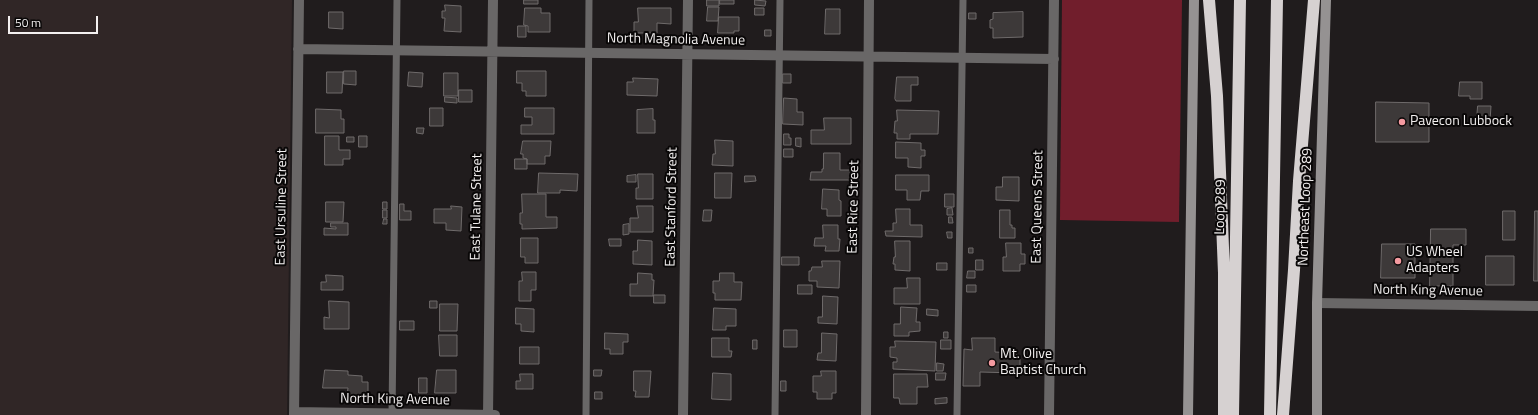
<!DOCTYPE html>
<html>
<head>
<meta charset="utf-8">
<style>
  body { margin:0 }
  #map { position:relative; width:1538px; height:415px; overflow:hidden; background:#201c1d; font-family:"Titillium Web",sans-serif }
  canvas { display:block }
  .scale { position:absolute; left:8px; top:16px; width:90px; height:18px; box-sizing:border-box; border:2px solid #f3f0f0; border-top:0; padding-left:5px; font-size:12px; line-height:14px; white-space:nowrap; color:#f3f0f0; -webkit-text-stroke:3px #090707; paint-order:stroke }
</style>
</head>
<body>
<div id="map">
<canvas width="1538" height="415"></canvas>
<div class="scale">50 m</div>
</div>
<script>
const c = document.querySelector('canvas').getContext('2d');
c.lineJoin = 'round';
function paint(path, color) { c.fillStyle = color; c.fill(path, 'evenodd'); }
function stroke(path, color, width, dash) { c.strokeStyle = color; c.lineWidth = width; c.lineCap = dash ? 'butt' : 'round'; c.setLineDash(dash || []); c.stroke(path); }
function write(font, color, halo, rows, align = 'center') {
  c.font = font + ' "Titillium Web",sans-serif'; c.lineWidth = 4; c.setLineDash([]); c.textBaseline = 'middle'; c.strokeStyle = halo; c.fillStyle = color; for (const [text, x, y, turn = 0] of rows) {
    c.save(); c.translate(x, y); c.rotate((+turn || 0) * Math.PI / 180); c.textAlign = isNaN(turn) ? turn : align; if (halo) c.strokeText(text, 0, 0); c.fillText(text, 0, 0); c.restore();
  }
}
const built = new Path2D(`
  M0 0H292L287 415H0Z`);
const green = new Path2D(`
  M1062 0H1182L1179 222 1060 220Z`);
const building = new Path2D(`
  M524 0H538V4H524Z
  M707 0H719V6H707Z
  M720 0H734V4H720Z
  M755 0 766 1 765 6 755 5Z
  M445 5 461 6V32L444 31 445 18H442V11H445Z
  M708 7H719L718 21H707Z
  M525 8H541V13H550V32H528V26L524 25Z
  M638 8H671V24L657 23V33H634V22H638Z
  M755 8H764V15H755Z
  M826 9H840V34H825Z
  M329 12H343V29L329 28Z
  M1023 12V37L993 38V28H990V20L993 19V13Z
  M969 13H976V19H969Z
  M719 17H739V31H734V33H718Z
  M518 26H526V37H518Z
  M765 30H771V36H765Z
  M344 71H356V85L344 84Z
  M517 71H546V96H526V91H522V83H517Z
  M327 72H343L342 93H327Z
  M409 72 423 73 422 87 408 86Z
  M444 73H458V96H444Z
  M783 74H791V83H783Z
  M897 77H918V85H911V101H896L895 99Z
  M633 78 658 79 657 96 627 95V82H633Z
  M1460 82H1482V99H1470V96H1459Z
  M459 90H472V102H459Z
  M445 97 457 98V103L445 102Z
  M784 98 797 99V112H803V125L783 124Z
  M1376 102 1429 103V142H1376Z
  M1478 106H1491L1490 121 1477 119Z
  M430 108H443V126H430Z
  M525 108H554V134H521V125H532V117H525Z
  M316 109 341 110V119H344V133H316Z
  M653 109V120H655V133H637V110Z
  M897 110 939 111 938 134H910V139H897V133H894L895 121H897Z
  M824 118H851V144H811V130H824Z
  M417 128H424L423 134 417 133Z
  M784 134H789V138H791V145H784Z
  M325 136H339V150H350V159H343V165H325Z
  M359 136H367V147H359Z
  M347 137H354V142H347Z
  M796 138H801V147L796 146Z
  M715 140 733 141V166L712 165 713 154H715Z
  M523 141H551L550 156H545V164H527V159L523 158V154H521Z
  M896 142 921 143V150H925V156H921V168L908 167V158H896Z
  M784 149H793V157H784Z
  M824 153H840V170H852V180H810L811 172H822V169H823Z
  M515 159H527V169H515Z
  M539 173 578 174 577 191 560 190V193H538Z
  M715 173H732L731 198H715Z
  M638 174H653V199H636V188H638Z
  M636 175V182H627V176Z
  M896 175H929V191H921L920 200H907V190H896Z
  M745 176H755L756 181 745 182Z
  M1003 177H1019V201L996 200V187H1002Z
  M823 189 839 190V200L841 201V216H827V209H822Z
  M522 194H546V217H557V228L522 229V224H520V213H522Z
  M945 194H954V207H945Z
  M326 202H344L343 222H326Z
  M383 202H387V209H383Z
  M400 204H404V211H411V220H400Z
  M451 206 462 207 461 231 446 230V223H434V209H451Z
  M637 206H653V232H630V218H638Z
  M952 208 953 215H947V209Z
  M896 209H910V225H922V237L886 236 885 231H893V223H896Z
  M383 210H387V218H383Z
  M704 210H712L711 221H703Z
  M1000 210H1010V225H1012V228H1015V238H1000Z
  M1503 211H1515V240H1503Z
  M1535 211H1538V281H1534Z
  M949 217H952L953 223H949Z
  M384 219H387V224H383Z
  M331 223H348V235H324V228L336 229V227H331Z
  M629 224V234L623 235V225Z
  M823 225H838V239H840L839 251H825L826 246H814L815 238H823Z
  M1431 229H1466V245H1453V286H1430Z
  M947 232H952V238H948Z
  M521 238H538V263H525V257H521Z
  M609 239H621V246H610Z
  M638 240 652 241V265L633 264V251H637Z
  M895 241H910V271L895 270V264H893L894 257H895Z
  M1006 243H1021V254H1025V264H1020V271H1003V257H1006Z
  M1382 244H1415V278H1381Z
  M969 248H973V253H969Z
  M1486 256H1514V285H1486Z
  M782 257H799V265H782Z
  M976 260H983V270H976Z
  M822 261H840L839 288 817 287V281H809V271H811L812 267H822Z
  M937 263H947V270H937Z
  M968 271H975V278H967Z
  M522 272H536V290H531V301H519V281H522Z
  M638 273 652 274V280H654L653 296H630V284H637Z
  M720 273H734V282H742L741 300H715V293H713V281H719Z
  M326 275 343 276V290H321V282H326Z
  M907 278H920V304H894V288H907Z
  M798 285H812V294H798Z
  M967 285H976V292H967Z
  M654 295H665V303H654Z
  M823 296 838 297 837 324 818 323V317H822Z
  M329 301 349 302V329H324V317L329 318Z
  M430 301H437V308H430Z
  M440 304H458L457 331H440Z
  M901 307 917 308 916 322H920V331L909 332V336H894V324H900Z
  M516 308 534 309V332L521 331V324H516Z
  M714 308 736 309V326H726V330H713Z
  M927 309 938 310V316L927 315Z
  M400 321H414V330H400Z
  M784 330H797V347H784Z
  M944 332H948V338H944Z
  M605 333 628 334V342H623V354H610V349H605Z
  M822 333 837 334 836 361 817 360 818 353H821Z
  M439 335H457V356H440Z
  M712 338H729V351H732L731 357H712Z
  M972 338H995V352L1016 353V359H1020V367H1016V373L980 372V386H963L964 349 972 350Z
  M753 340H757V349H753Z
  M941 340H951V349H941Z
  M895 341 936 342 935 371 893 369V362H897V358L890 357V347H895Z
  M520 347H539V364H520Z
  M937 363 944 364 943 371H937Z
  M325 370 348 371V375L362 376V382H368V396L347 395 348 388H323Z
  M437 370H456V393H435Z
  M594 370H602L601 376H594Z
  M634 371H651L649 397H635L636 391H634Z
  M821 371H836V393H832V399H817V392H813V376H821Z
  M713 373 731 374V400L712 399Z
  M936 373H946L945 380H936Z
  M520 374H533V389H516V381H520Z
  M894 374H927L928 387H917V404H900L899 398H894Z
  M419 378H427V393H419Z
  M781 381H786V391H781Z
  M595 392H602V399H595Z
  M947 398V403L935 404V399Z`);
const service = new Path2D(`
  M392 415 397 0
  M586 415 589 0
  M775 415 780 0
  M957 415 963 0`);
const minor = new Path2D(`
  M298 49 1054 59
  M1317 303 1538 306
  M294 412 495 415
  M294 415 299 0
  M488 415 493 0
  M683 415 688 0
  M866 415 869 0
  M1049 415 1054 0`);
const secondary = new Path2D(`
  M1188 415 1194 0
  M1317 415V303L1326 0`);
const motorway = new Path2D(`
  M1209 0 1217 96 1224 273V415
  M1233 415 1240 0
  M1270 415 1277 0
  M1283 415 1294 270 1299 181 1314 0`);
const markers = [
  [1402,122,4,"#f49aa0"],
  [1398,261,4,"#f49aa0"],
  [992,363,4,"#f49aa0"]
];
const streetNames = [
  ["North Magnolia Avenue",676,40,1],
  ["East Ursuline Street",282,207,-89],
  ["East Tulane Street",477,207,-89],
  ["East Stanford Street",672,207,-89],
  ["East Rice Street",854,207,-89],
  ["East Queens Street",1038,207,-89],
  ["Loop 289",1221,207,-89],
  ["Northeast Loop 289",1306,207,-88],
  ["North King Avenue",1428,291,1],
  ["North King Avenue",395,400,1]
];
const poiNames = [
  ["Pavecon Lubbock",1410,122],
  ["US Wheel",1406,253],
  ["Adapters",1406,269],
  ["Mt. Olive",1000,355],
  ["Baptist Church",1000,371]
];
paint(built, '#302626');
paint(green, '#711e2c');
paint(building, '#3d3939');
stroke(building, '#6f6b6b', 1);
stroke(service, '#696767', 7);
stroke(minor, '#696767', 10);
stroke(secondary, '#959292', 10);
stroke(motorway, '#d6d1d1', 12);
for (const [x, y, r, color] of markers) { const dot = new Path2D(); dot.arc(x, y, r, 0, 2 * Math.PI); c.fillStyle = color; c.fill(dot); stroke(dot, '#090707', 1.5); }
write('14px', '#f3f0f0', '#090707', streetNames);
write('14px', '#f3f0f0', '#090707', poiNames, 'left');
</script>
</body>
</html>
